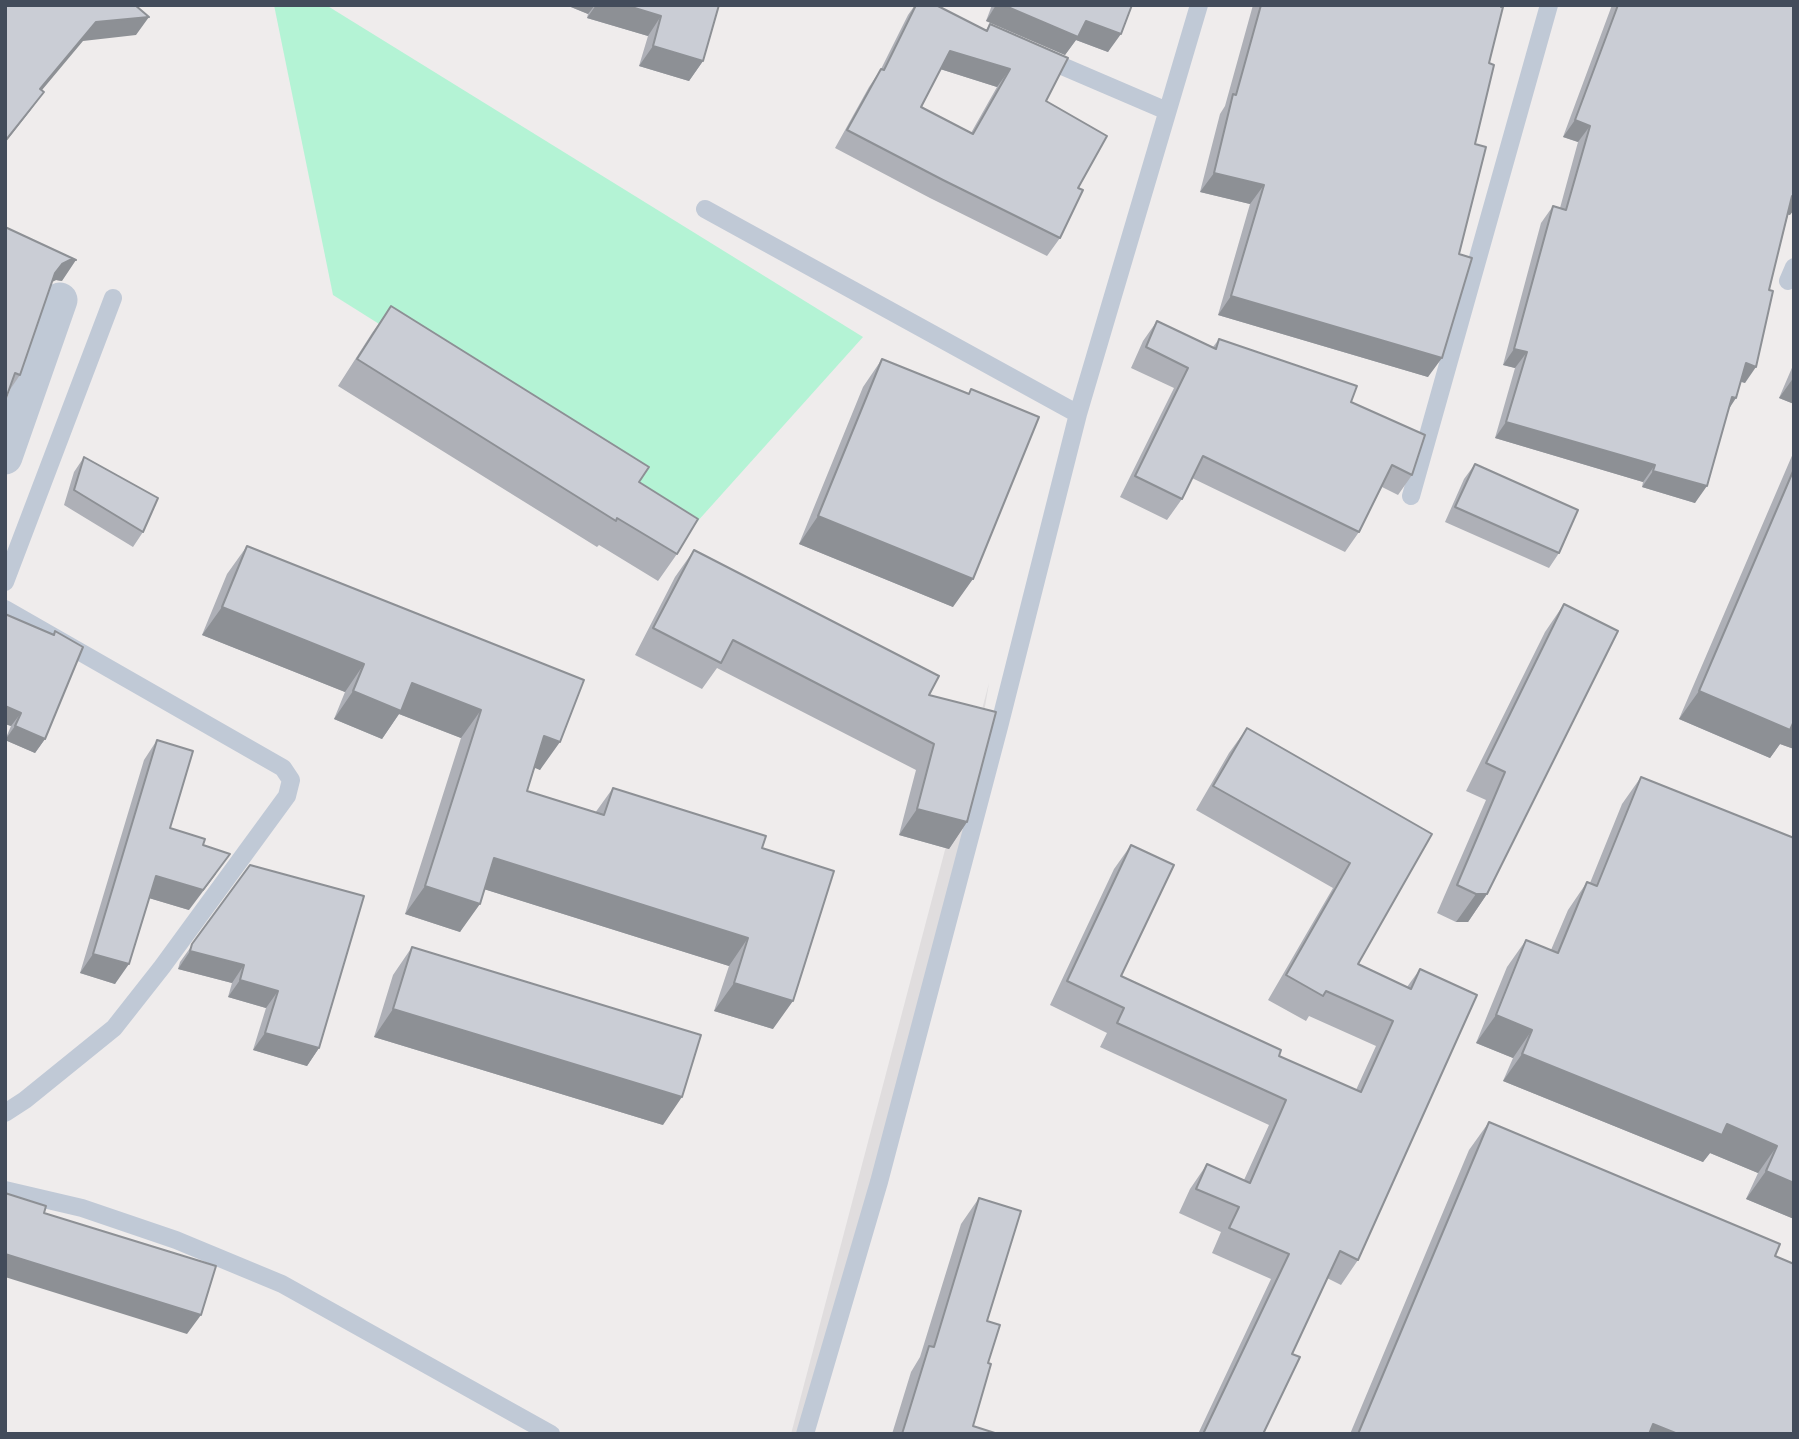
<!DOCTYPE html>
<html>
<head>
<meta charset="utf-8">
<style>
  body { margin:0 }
  #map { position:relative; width:1799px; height:1439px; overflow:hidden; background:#efecec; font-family:Barlow,sans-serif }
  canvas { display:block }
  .frame { position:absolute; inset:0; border:7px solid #434c5b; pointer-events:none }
</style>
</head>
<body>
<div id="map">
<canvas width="1799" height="1439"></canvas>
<div class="frame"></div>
</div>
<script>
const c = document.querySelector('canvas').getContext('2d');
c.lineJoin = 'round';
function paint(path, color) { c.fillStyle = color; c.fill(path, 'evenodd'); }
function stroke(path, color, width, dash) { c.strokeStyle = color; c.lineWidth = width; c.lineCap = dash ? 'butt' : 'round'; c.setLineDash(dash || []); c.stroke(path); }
const education = new Path2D(`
  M989 683 938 983 796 1434H791Z`);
const green = new Path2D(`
  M274 5H326L863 337 696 523 333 295Z`);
const service = new Path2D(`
  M1041 57 1167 111
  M705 209 1078 414
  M1788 281 1794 267
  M1411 496 1549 5
  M5 582 113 298
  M5 609 283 768 291 780 287 796 162 967 114 1028 25 1100 5 1113
  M5 1190 82 1208 176 1240 282 1284 551 1434
  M805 1434 879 1182 999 727 1078 414 1199 5`);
const minor = new Path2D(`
  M5 457 60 300`);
const wall = new Path2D(`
  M566 5H719L703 61 689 81 639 66 648 36 587 18 588 14Z
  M915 5H936L986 30 990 24 1046 101 1078 188 1060 238 1047 256 930 198 835 148 869 87 881 69 908 15ZM940 69 997 87 971 133 921 107Z
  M992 5H1132L1108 52 1076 40 1065 55 986 21Z
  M1253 5H1501L1428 377 1218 315 1250 204 1200 192 1220 114 1225 106Z
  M1612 5H1794L1790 215H1788L1745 383 1741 382 1729 408 1695 503 1642 487 1643 482 1495 438 1515 368 1503 365 1541 223 1553 206 1560 208 1578 142 1563 137Z
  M5 227 62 281 56 280 52 282 20 375 9 391Z
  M391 306 639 482 677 554 658 581 599 545 597 547 338 386 372 333Z
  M1157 321 1213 347 1219 339 1351 402 1412 475 1398 495 1382 487 1359 532 1345 552 1192 478 1182 499 1167 520 1120 497 1174 388 1131 368 1143 341Z
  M882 359 968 394 971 389 953 607 799 544 863 387Z
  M1794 363V404L1779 398Z
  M1794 451V749L1780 744 1770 758 1679 719Z
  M84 457 143 532 133 547 64 505 74 472Z
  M1475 464 1559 553 1549 568 1445 522 1464 479Z
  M247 546 584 680 540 770 535 767 527 791 595 813 613 788 762 848 773 1029 714 1011 729 966 484 889 460 932 405 914 461 738 399 714 382 739 334 719 345 692 202 635 227 574Z
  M694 550 929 695 967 822 949 849 899 835 916 770 717 668 702 689 635 655 675 577Z
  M1564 604 1487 894 1468 922H1456L1437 913 1486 800 1466 791 1545 632Z
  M5 614 53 634 55 631 45 739 35 753 5 740 11 726 5 724Z
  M1247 728 1432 834 1358 964 1407 987 1420 969 1358 1260 1341 1285 1327 1278 1292 1354 1263 1434H1198L1271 1279 1212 1253 1221 1232 1179 1213 1190 1189 1207 1164 1244 1180 1269 1125 1100 1047 1107 1033 1050 1005 1114 869 1131 845 1121 976 1279 1056 1356 1090 1376 1046 1309 1016 1306 1021 1268 1000 1333 888 1196 810 1229 753Z
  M157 740 170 828 189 910 149 898 115 984 80 973 144 760Z
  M1641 777 1794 838V1219L1746 1199 1758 1173 1710 1153 1703 1162 1503 1081 1513 1058 1476 1043 1507 967 1526 940 1551 950 1568 910 1587 882 1590 883 1622 804Z
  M250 865 319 1048 307 1066 253 1050 266 1008 228 997 232 983 178 969 180 962Z
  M412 947 663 1125 374 1037 393 975Z
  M1489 1122 1775 1256 1794 1434H1350L1469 1150Z
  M979 1198 988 1363 973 1426 998 1434H892L911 1372 920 1357 961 1224Z`);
const shadedWall = new Path2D(`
  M566 5H595L588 14Z
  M596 5H625L661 16 648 36 587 18Z
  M996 5H1003L1086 21 1121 34 1108 52 1076 40 1065 55 986 21Z
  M149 17 136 35 83 41 27 108 40 89 96 22Z
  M653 46 703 61 689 81 639 66Z
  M950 51 1010 69 997 87 937 68Z
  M44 92 30 111 5 143V141Z
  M1575 120 1590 126 1578 142 1563 137Z
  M1214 173 1264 185 1250 204 1200 192Z
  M1792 196H1794V210L1790 215 1781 212Z
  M70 260H76L62 281 56 280 47 284 62 264Z
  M1231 296 1442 358 1428 377 1218 315Z
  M1514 349 1527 352 1515 368 1503 365Z
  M1746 363 1756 367 1745 383 1734 379Z
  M1794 377V404L1779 398Z
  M1732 397 1736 398 1725 415Z
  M1506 422 1655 465 1643 482 1495 438Z
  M1653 471 1707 486 1695 503 1642 487Z
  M818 516 973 579 953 607 799 544Z
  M222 607 364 664 345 692 202 635Z
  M412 683 481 710 461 738 399 714 382 739 334 719 353 691Z
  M1699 691 1794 718V749L1780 744 1770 758 1679 719Z
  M5 706 21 713 11 726 5 724Z
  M15 726 45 739 35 753 5 740Z
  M544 736 560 742 540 770 525 764Z
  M917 809 967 822 949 849 899 835Z
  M494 858 748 938 729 966 474 886Z
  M216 874 189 910 142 896 156 876Z
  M425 886 480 904 460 932 405 914Z
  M1476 894H1487L1468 922H1456Z
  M190 951 244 965 232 983 178 969Z
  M93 954 129 964 115 984 80 973Z
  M240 980 278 991 266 1008 228 997Z
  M734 983 793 1001 773 1029 714 1011Z
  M393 1009 682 1097 663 1125 374 1037Z
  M1496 1015 1532 1030 1513 1058 1476 1043Z
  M265 1033 319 1048 307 1066 253 1050Z
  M1522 1054 1727 1124 1777 1146 1758 1173 1710 1153 1703 1162 1503 1081Z
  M1766 1171 1794 1183V1219L1746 1199Z
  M5 1254 201 1315 187 1334 5 1277Z
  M1653 1424 1678 1434H1646Z`);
const building = new Path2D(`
  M5 5H135L149 17 96 22 40 89 44 92 5 141Z
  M625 5H719L703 61 653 46 661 16Z
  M916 5H936L987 31 990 24 1068 58 1046 101 1107 136 1078 188 1083 190 1060 238 943 180 847 130 881 69 884 70ZM950 51 1010 69 973 134 921 107Z
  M1003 5H1132L1121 34 1086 21 1078 37Z
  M1261 5H1501V7H1503L1489 63 1494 65 1475 144 1486 147 1459 254 1472 258 1442 358 1231 296 1264 185 1214 173 1233 94 1236 95Z
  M1618 5H1794V196H1792L1769 290 1773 291 1756 367 1746 363 1736 398 1732 397 1707 486 1653 471 1655 465 1506 422 1527 352 1514 349 1553 206 1566 210 1590 126 1575 120Z
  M5 227 76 260H70L62 264 55 273 20 375 15 373 5 401Z
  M391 306 649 467 639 482 698 519 677 554 617 518 616 521 357 359Z
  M1157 321 1216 349 1219 339 1357 386 1351 402 1425 435 1412 475 1392 465 1359 532 1203 456 1182 499 1135 476 1188 368 1146 347Z
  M882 359 969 394 971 389 1039 417 973 579 818 516Z
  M84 457 158 498 143 532 74 490Z
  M1475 464 1578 510 1559 553 1455 507Z
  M1794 469V721L1790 730 1699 691Z
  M247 546 584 680 560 742 544 736 527 791 604 815 613 788 766 836 762 848 834 871 793 1001 734 983 748 938 494 858 480 904 425 886 481 710 412 683 401 711 353 691 364 664 222 607Z
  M694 550 939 676 929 695 996 712 967 822 917 809 934 744 733 640 721 663 653 628Z
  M1564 604 1618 631 1487 894H1476L1457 885 1505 772 1486 763Z
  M5 614 54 635 55 631 83 647 45 739 15 726 21 713 5 706Z
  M1247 728 1432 834 1358 964 1411 989 1420 969 1477 995 1358 1260 1340 1251 1292 1354 1300 1357 1263 1434H1203L1289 1254 1229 1228 1239 1207 1196 1189 1207 1164 1250 1183 1286 1100 1117 1023 1124 1008 1067 981 1131 845 1174 865 1121 976 1281 1050 1279 1056 1361 1092 1393 1021 1326 991 1323 996 1286 975 1350 863 1213 786Z
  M157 740 193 751 170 828 205 839 203 845 230 854 203 890 156 876 129 964 93 954Z
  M1641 777 1794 838V1183L1766 1171 1777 1146 1727 1124 1722 1135 1522 1054 1532 1030 1496 1015 1526 940 1558 953 1587 882 1597 886Z
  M250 865 364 896 319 1048 265 1033 278 991 240 980 244 965 190 951 192 944Z
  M412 947 701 1035 682 1097 393 1009Z
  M1489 1122 1780 1244 1775 1256 1794 1264V1434H1678L1653 1424 1649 1434H1358Z
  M5 1193 46 1206 44 1213 216 1266 201 1315 5 1254Z
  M979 1198 1021 1211 987 1321 1000 1325 988 1363 991 1364 973 1426 998 1434H902L929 1346 934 1347Z`);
paint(education, '#e0ddde');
paint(green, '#b4f3d5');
stroke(service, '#c0c9d6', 18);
stroke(minor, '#c0c9d6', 35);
paint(wall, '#aeb0b7');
paint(shadedWall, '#8d9095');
paint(building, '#cacdd5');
stroke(building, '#8d9095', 2);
</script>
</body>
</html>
